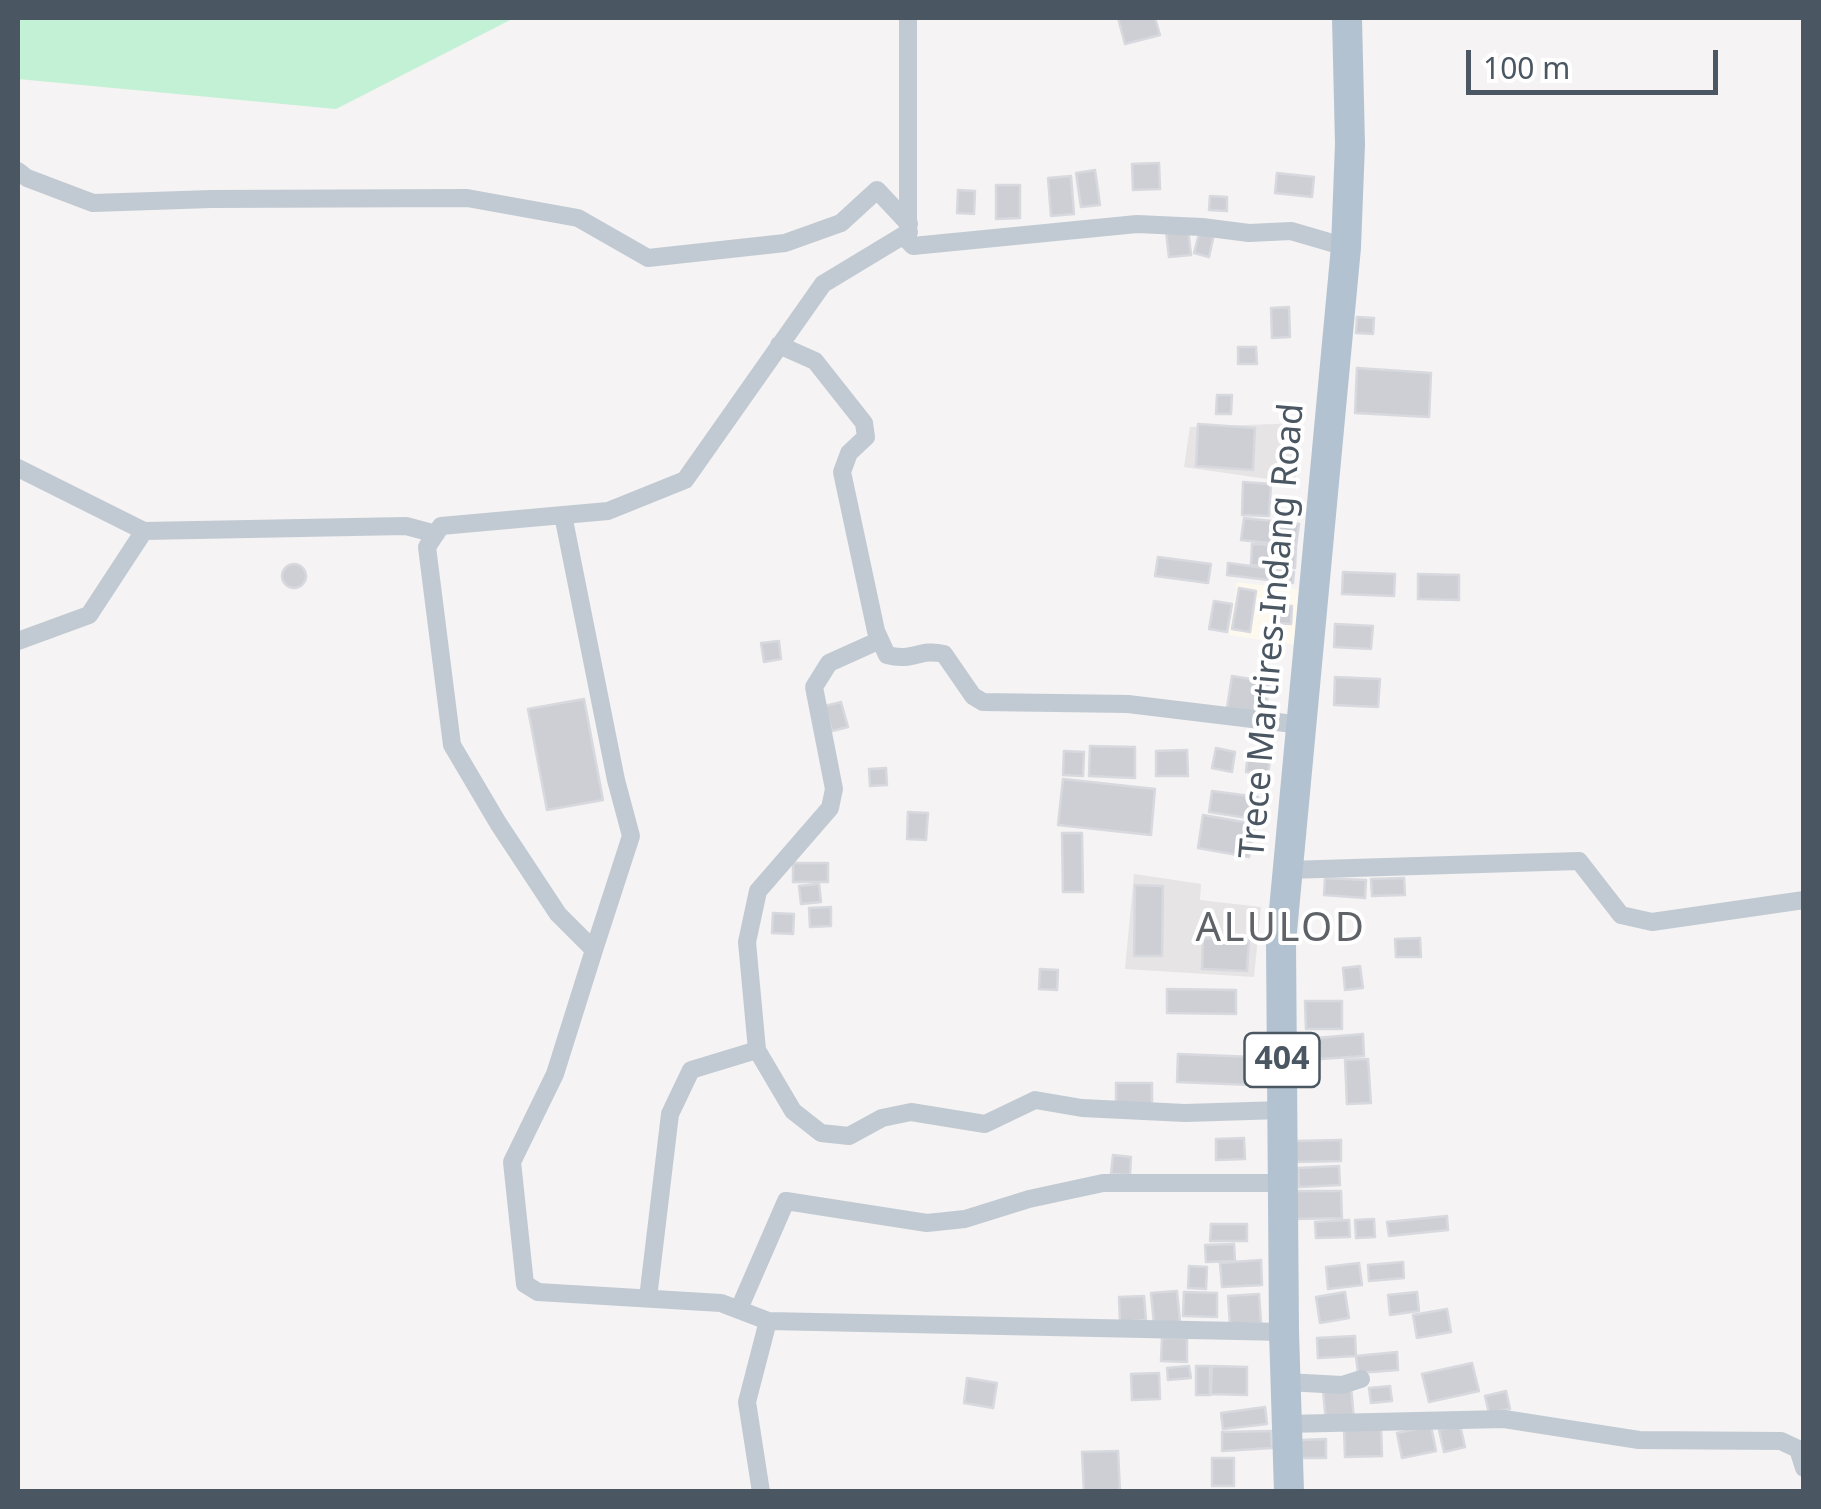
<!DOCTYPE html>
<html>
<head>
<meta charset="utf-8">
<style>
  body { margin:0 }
  #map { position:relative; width:1821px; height:1509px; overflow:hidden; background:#f5f3f3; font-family:"Noto Sans",sans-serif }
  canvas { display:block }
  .frame { position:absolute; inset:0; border:20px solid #4a5661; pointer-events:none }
  .scale { position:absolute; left:1466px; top:50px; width:252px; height:45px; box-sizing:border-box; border:5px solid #4a5661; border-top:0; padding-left:12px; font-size:30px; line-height:35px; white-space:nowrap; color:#4a5661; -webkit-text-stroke:8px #fff; paint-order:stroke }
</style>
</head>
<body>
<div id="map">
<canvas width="1821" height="1509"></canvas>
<div class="frame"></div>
<div class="scale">100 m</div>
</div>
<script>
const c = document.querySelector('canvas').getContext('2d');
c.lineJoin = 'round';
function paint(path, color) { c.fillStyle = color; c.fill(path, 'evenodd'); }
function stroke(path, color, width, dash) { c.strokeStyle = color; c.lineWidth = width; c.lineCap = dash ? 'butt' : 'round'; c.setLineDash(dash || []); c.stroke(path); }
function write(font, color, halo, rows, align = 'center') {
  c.font = font + ' "Noto Sans",sans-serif'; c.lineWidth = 8; c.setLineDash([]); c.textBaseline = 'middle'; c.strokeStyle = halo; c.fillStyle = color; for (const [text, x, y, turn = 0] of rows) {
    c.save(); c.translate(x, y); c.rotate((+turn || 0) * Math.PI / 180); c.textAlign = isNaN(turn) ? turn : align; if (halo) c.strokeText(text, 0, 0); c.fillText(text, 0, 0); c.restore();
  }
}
const commercial = new Path2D(`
  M1237 582 1300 590 1296 645 1229 635Z`);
const education = new Path2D(`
  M1302 423 1295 483 1184 467 1190 427Z
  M1134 874 1201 884 1200 900 1261 907 1254 977 1125 969Z`);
const green = new Path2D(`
  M18 18H514L336 109 18 79Z`);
const building = new Path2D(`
  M1118 18H1155L1160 35 1125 44Z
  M1159 163 1160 189 1133 190 1132 164Z
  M1095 170 1100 205 1081 207 1076 173Z
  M1277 173 1314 177 1312 197 1275 193Z
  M1071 176 1074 214 1051 216 1048 178Z
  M996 185H1020V218L996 219Z
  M958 190 975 191 974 214 957 213Z
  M1210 196 1227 197V211L1209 210Z
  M1188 229 1191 255 1169 257 1166 231Z
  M1200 230 1214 234 1209 257 1194 253Z
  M1289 307 1290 337 1272 338 1271 308Z
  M1357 317 1374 318 1373 334 1356 333Z
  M1238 347H1256L1257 364H1238Z
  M1357 368 1431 373 1429 417 1355 413Z
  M1217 395H1232L1231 414H1216Z
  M1198 424 1255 428 1253 470 1196 466Z
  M1243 482 1271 484 1269 516 1242 515Z
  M1244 518 1299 524 1296 546 1241 540Z
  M1252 544 1296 546 1295 568 1251 565Z
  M1158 557 1211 564 1208 583 1155 576Z
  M1228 563 1294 572 1293 583 1227 575Z
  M282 576a12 12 0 1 1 24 0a12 12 0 1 1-24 0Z
  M1343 572 1395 574 1394 596 1342 594Z
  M1418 574 1459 575V600L1418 599Z
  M1239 588 1256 591 1250 632 1232 629Z
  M1214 601 1232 604 1227 632 1209 629Z
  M1275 604 1292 606 1291 624 1273 623Z
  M1335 624 1373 626 1371 649 1334 647Z
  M779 641 781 659 764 662 761 643Z
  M1232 676 1270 682 1265 714 1227 708Z
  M1335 677 1380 679 1378 707 1334 705Z
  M584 699 603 800 547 810 528 709Z
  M841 702 848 727 832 731 825 706Z
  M1090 746 1135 747V778L1089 776Z
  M1216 748 1235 752 1232 772 1212 768Z
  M1187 750 1188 776H1156V751Z
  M1064 751 1084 752 1083 776 1063 775Z
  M1248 752 1271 754 1268 774 1246 772Z
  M886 768 887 785 870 786 869 769Z
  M1063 779 1155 789 1151 835 1058 825Z
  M1212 791 1258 797 1254 819 1209 812Z
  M908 812 928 813 926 840 907 839Z
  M1203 815 1255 824 1249 857 1198 848Z
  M1062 833H1082L1083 892H1063Z
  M793 863H828V882H793Z
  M1325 878 1366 880 1365 898 1324 895Z
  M1404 878 1405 895 1372 896 1371 879Z
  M819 884 821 902 801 904 799 886Z
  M1135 885 1163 886 1162 956H1134Z
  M831 907V926L810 927 809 908Z
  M773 913 794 914 793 934 772 933Z
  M1203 938 1249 940 1247 971 1202 969Z
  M1420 938 1421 957H1396L1395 939Z
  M1360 966 1363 988 1345 990 1343 968Z
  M1040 969 1058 970 1057 990 1039 989Z
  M1167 989 1236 990V1014L1167 1013Z
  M1305 1001H1342V1029H1306Z
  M1363 1034 1364 1056 1306 1060 1304 1039Z
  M1178 1054 1254 1057 1253 1085 1177 1082Z
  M1368 1059 1371 1103 1347 1104 1345 1060Z
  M1116 1083H1152V1105L1116 1106Z
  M1244 1138 1245 1159 1216 1160V1139Z
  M1341 1140V1161L1294 1162V1141Z
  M1113 1155 1131 1157 1130 1175 1111 1174Z
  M1339 1166 1340 1185 1299 1187 1298 1168Z
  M1296 1191H1341L1342 1218 1296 1219Z
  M1447 1216 1448 1230 1389 1236 1387 1222Z
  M1374 1219 1375 1237 1356 1238 1355 1220Z
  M1349 1220 1350 1237 1316 1238 1315 1222Z
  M1211 1224H1247V1241H1210Z
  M1234 1244 1235 1261 1206 1262 1205 1245Z
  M1261 1260 1262 1285 1222 1287 1220 1263Z
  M1403 1262 1404 1278 1369 1281 1368 1265Z
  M1359 1263 1362 1285 1328 1289 1326 1267Z
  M1189 1266 1207 1267 1206 1289 1188 1288Z
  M1177 1291 1180 1322 1154 1324 1151 1293Z
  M1184 1292 1217 1293V1317L1183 1316Z
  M1345 1292 1349 1318 1320 1323 1316 1297Z
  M1417 1292 1419 1311 1390 1315 1388 1295Z
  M1259 1294 1261 1323 1230 1324 1228 1296Z
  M1144 1296 1146 1320 1120 1322 1119 1297Z
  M1447 1309 1451 1332 1417 1338 1413 1315Z
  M1355 1336 1356 1356 1318 1358 1317 1338Z
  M1162 1338H1187V1362L1161 1361Z
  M1397 1352 1398 1370 1358 1373 1356 1356Z
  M1472 1363 1479 1391 1429 1402 1422 1374Z
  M1189 1366 1191 1378 1168 1380 1167 1368Z
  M1196 1366H1210V1395H1196Z
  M1212 1366 1247 1367V1395L1211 1394Z
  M1159 1373 1160 1399 1132 1400 1131 1374Z
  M967 1378 997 1383 993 1408 964 1403Z
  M1351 1386 1354 1420 1326 1423 1323 1389Z
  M1390 1386 1392 1401 1371 1403 1369 1388Z
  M1506 1391 1510 1409 1489 1413 1485 1396Z
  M1265 1407 1267 1424 1223 1429 1221 1413Z
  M1460 1425 1465 1447 1444 1452 1439 1430Z
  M1381 1426 1382 1456 1345 1457 1344 1427Z
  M1431 1426 1436 1451 1402 1458 1397 1433Z
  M1271 1431 1272 1448 1222 1451V1432Z
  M1326 1439V1458H1302L1301 1440Z
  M1118 1451 1120 1492H1084L1082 1452Z
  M1212 1458H1234V1486H1212Z`);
const street = new Path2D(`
  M908 18V241L913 246 1137 224 1202 227 1249 233 1291 231 1346 247
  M18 171 27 178 93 203 211 199 467 198 578 218 648 258 785 243 841 223 877 190 909 224
  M909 232 823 284 685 480 608 511 441 526 427 547 452 745 498 823 558 914 594 950 555 1074 512 1162 525 1284 538 1292 721 1303 768 1321 1284 1332
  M779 345 815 361 864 423 866 437 849 453 842 472 876 631 887 655C914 662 919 648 944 654L973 696 983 702 1128 704 1302 725
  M18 468 144 531
  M563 515 616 780 631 836 594 950
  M880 640 829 663 814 687 834 789 830 808 758 891 747 942 757 1050 793 1111 821 1133 849 1136 882 1118 911 1112 985 1124 1035 1100 1082 1108 1185 1113 1282 1110
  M18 641 89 615 144 531 406 526 436 534
  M1288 870 1579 861 1621 915 1652 922 1804 900
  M648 1298 670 1114 691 1070 757 1050
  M739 1309 786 1201 927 1223 965 1219 1029 1199 1103 1183H1283
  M1286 1382 1342 1385 1361 1379
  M1287 1424 1504 1419 1639 1440 1781 1441 1798 1449 1804 1468
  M761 1492 747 1402 768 1321`);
const primary = new Path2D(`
  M1289 1492 1284 1332 1281 942 1346 247 1350 144 1347 18`);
const shields = [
  [1282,1060,75]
];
const shieldNames = [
  ["404",1282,1060]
];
const streetNames = [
  ["Trece Martires-Indang Road",1273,631,-85]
];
const quarterNames = [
  ["ALULOD",1281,930]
];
paint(commercial, '#fdf9ef');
paint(education, '#e6e4e5');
paint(green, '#c3f1d5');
paint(building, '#cdcfd5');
stroke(building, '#d7d9de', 2.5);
stroke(street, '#c1cad2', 18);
stroke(primary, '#b3c2d1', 30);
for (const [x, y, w] of shields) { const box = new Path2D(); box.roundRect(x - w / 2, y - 27, w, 54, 8); c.fillStyle = '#fff'; c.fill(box); stroke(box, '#4a5661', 2.5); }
write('bold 32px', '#4a5661', null, shieldNames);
write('35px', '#4a5661', '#fff', streetNames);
c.letterSpacing = '2.5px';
write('40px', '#5f6368', '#fff', quarterNames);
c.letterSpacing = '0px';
</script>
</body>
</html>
